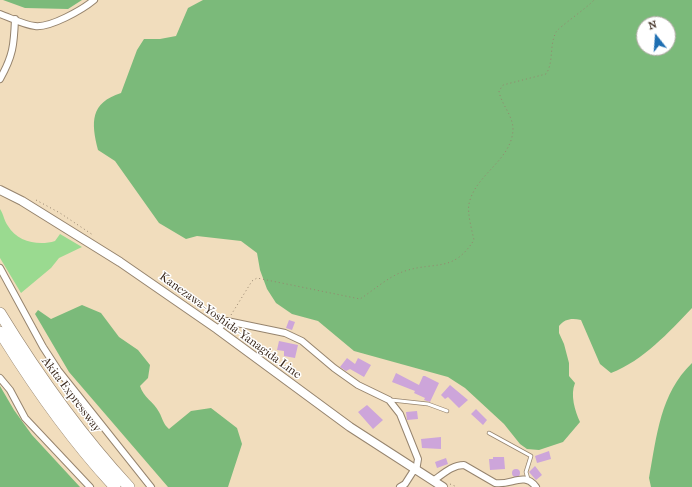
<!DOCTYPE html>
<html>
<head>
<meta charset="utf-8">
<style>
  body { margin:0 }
  #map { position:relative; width:692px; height:487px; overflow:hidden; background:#f1ddbd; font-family:"IM FELL French Canon",serif }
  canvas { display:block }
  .north { position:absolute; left:636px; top:16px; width:40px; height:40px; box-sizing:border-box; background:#fff; border:1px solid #b1aaa5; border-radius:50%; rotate:343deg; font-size:11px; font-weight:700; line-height:16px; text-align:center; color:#3b2a1e }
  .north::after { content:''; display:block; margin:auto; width:14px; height:18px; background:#1f6fb2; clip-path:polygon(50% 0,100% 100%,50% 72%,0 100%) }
</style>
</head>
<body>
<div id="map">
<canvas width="692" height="487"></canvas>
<div class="north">N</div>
</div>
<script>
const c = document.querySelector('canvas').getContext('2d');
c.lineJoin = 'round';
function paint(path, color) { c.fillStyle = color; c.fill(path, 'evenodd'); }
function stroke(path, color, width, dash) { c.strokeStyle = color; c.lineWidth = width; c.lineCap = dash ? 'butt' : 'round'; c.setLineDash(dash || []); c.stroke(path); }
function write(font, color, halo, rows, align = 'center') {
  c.font = font + ' "IM FELL French Canon",serif'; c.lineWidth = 3; c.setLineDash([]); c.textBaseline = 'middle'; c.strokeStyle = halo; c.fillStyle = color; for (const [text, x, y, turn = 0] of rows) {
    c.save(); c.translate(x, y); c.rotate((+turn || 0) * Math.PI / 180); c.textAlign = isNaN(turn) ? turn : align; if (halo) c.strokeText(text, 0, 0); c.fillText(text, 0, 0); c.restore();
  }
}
const green = new Path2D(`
  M0 209C4 215 4 221 8 226 17 242 39 246 55 241L60 234 82 247 59 258 51 268 21 293 0 258Z`);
const forest = new Path2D(`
  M3 0H82L68 9 25 8Z
  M203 0H692V308C668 333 644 360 611 373L600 364 581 320C571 318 565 319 559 326V333L564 344 569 363V376L575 383C570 395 575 411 580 422L563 442 539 450 527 449 520 444 504 424 465 388 448 377 354 351 318 321 292 314 276 303 267 289 260 270 257 253 241 241 197 236 186 239 159 223 115 161 98 150C91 122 90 103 121 93L137 50 144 39H160L176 36 188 8ZM644 24H668V48H644Z
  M82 305 101 313 119 337 138 350 150 365 148 378 140 386C143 397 154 402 159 412 163 419 163 424 169 429L191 411 211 408 237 428 242 444 228 487H168L69 372 35 314 38 310 51 319Z
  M692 363V487H651L649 478C657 435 660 394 692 363Z
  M0 386 14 410 32 435 80 487H0Z`);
const building = new Path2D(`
  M289 320 295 322 292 330 286 328Z
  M279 341 298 345 295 358 284 356V351L277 350Z
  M347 358 355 364 358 358 371 365 364 377 350 369 346 371 340 367Z
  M396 373 419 385 423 376H425L439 383 430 402 424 400 425 398 414 393 415 391 392 382Z
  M450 385 468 400 459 408 448 397 445 399 441 395Z
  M367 405 383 420 373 429 358 412Z
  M476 409 487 420 483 425 471 414Z
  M417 411 418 419 407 420 406 412Z
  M441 437V449L422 448 421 439Z
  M549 451 551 459 537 463 535 456Z
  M493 457H504L505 469 490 470 489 459H493Z
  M446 458 448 464 437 468 435 462Z
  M535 466 542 475 536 480 529 472Z
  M512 473a4 4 0 1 1 8 0a4 4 0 1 1-8 0Z`);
const path = new Path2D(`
  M36 200 60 213 93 235
  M231 315 252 281 257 278 360 299C374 290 389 276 405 271 436 261 453 273 474 240 472 231 467 212 469 204 475 174 513 160 513 128 512 114 501 104 499 91L503 85 546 74C554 62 549 46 556 32 559 27 587 8 594 0
  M450 484 457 487`);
const lane = new Path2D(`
  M391 400 428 404 447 411
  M489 433 531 456 526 472 528 479`);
const street = new Path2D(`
  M0 14C11 18 24 25 35 26 50 28 82 10 94 0
  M0 79C13 56 14 45 15 19
  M0 268 43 347 58 370 151 487
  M217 329 227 321 285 333 302 341 334 368 358 385 389 400 400 414 418 459 416 471
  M0 378 10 390 25 418 90 487
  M433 481C443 474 452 465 464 465L495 483C511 486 524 471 536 487
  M400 487 405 484 414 470`);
const secondary = new Path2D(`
  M0 190 22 201 120 262 217 329 350 427 443 487`);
const highway = new Path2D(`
  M0 313C38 375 79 433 129 487
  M0 332C34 387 71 440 115 487`);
const streetNames = [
  ["Kanezawa-Yoshida-Yanagida Line",230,326,36],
  ["Akita Expressway",71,395,53]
];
paint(green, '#9ada90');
paint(forest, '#7bba7a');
paint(building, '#cda5da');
stroke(lane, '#96846e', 4.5);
stroke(street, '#96846e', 8);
stroke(secondary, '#96846e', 10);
stroke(highway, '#96846e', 12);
stroke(path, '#96846e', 1, [1, 3]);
stroke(lane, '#fff', 3);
stroke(street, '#fff', 6);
stroke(secondary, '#fff', 8);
stroke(highway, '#fff', 11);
write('12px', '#3b2a1e', '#fff', streetNames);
</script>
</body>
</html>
